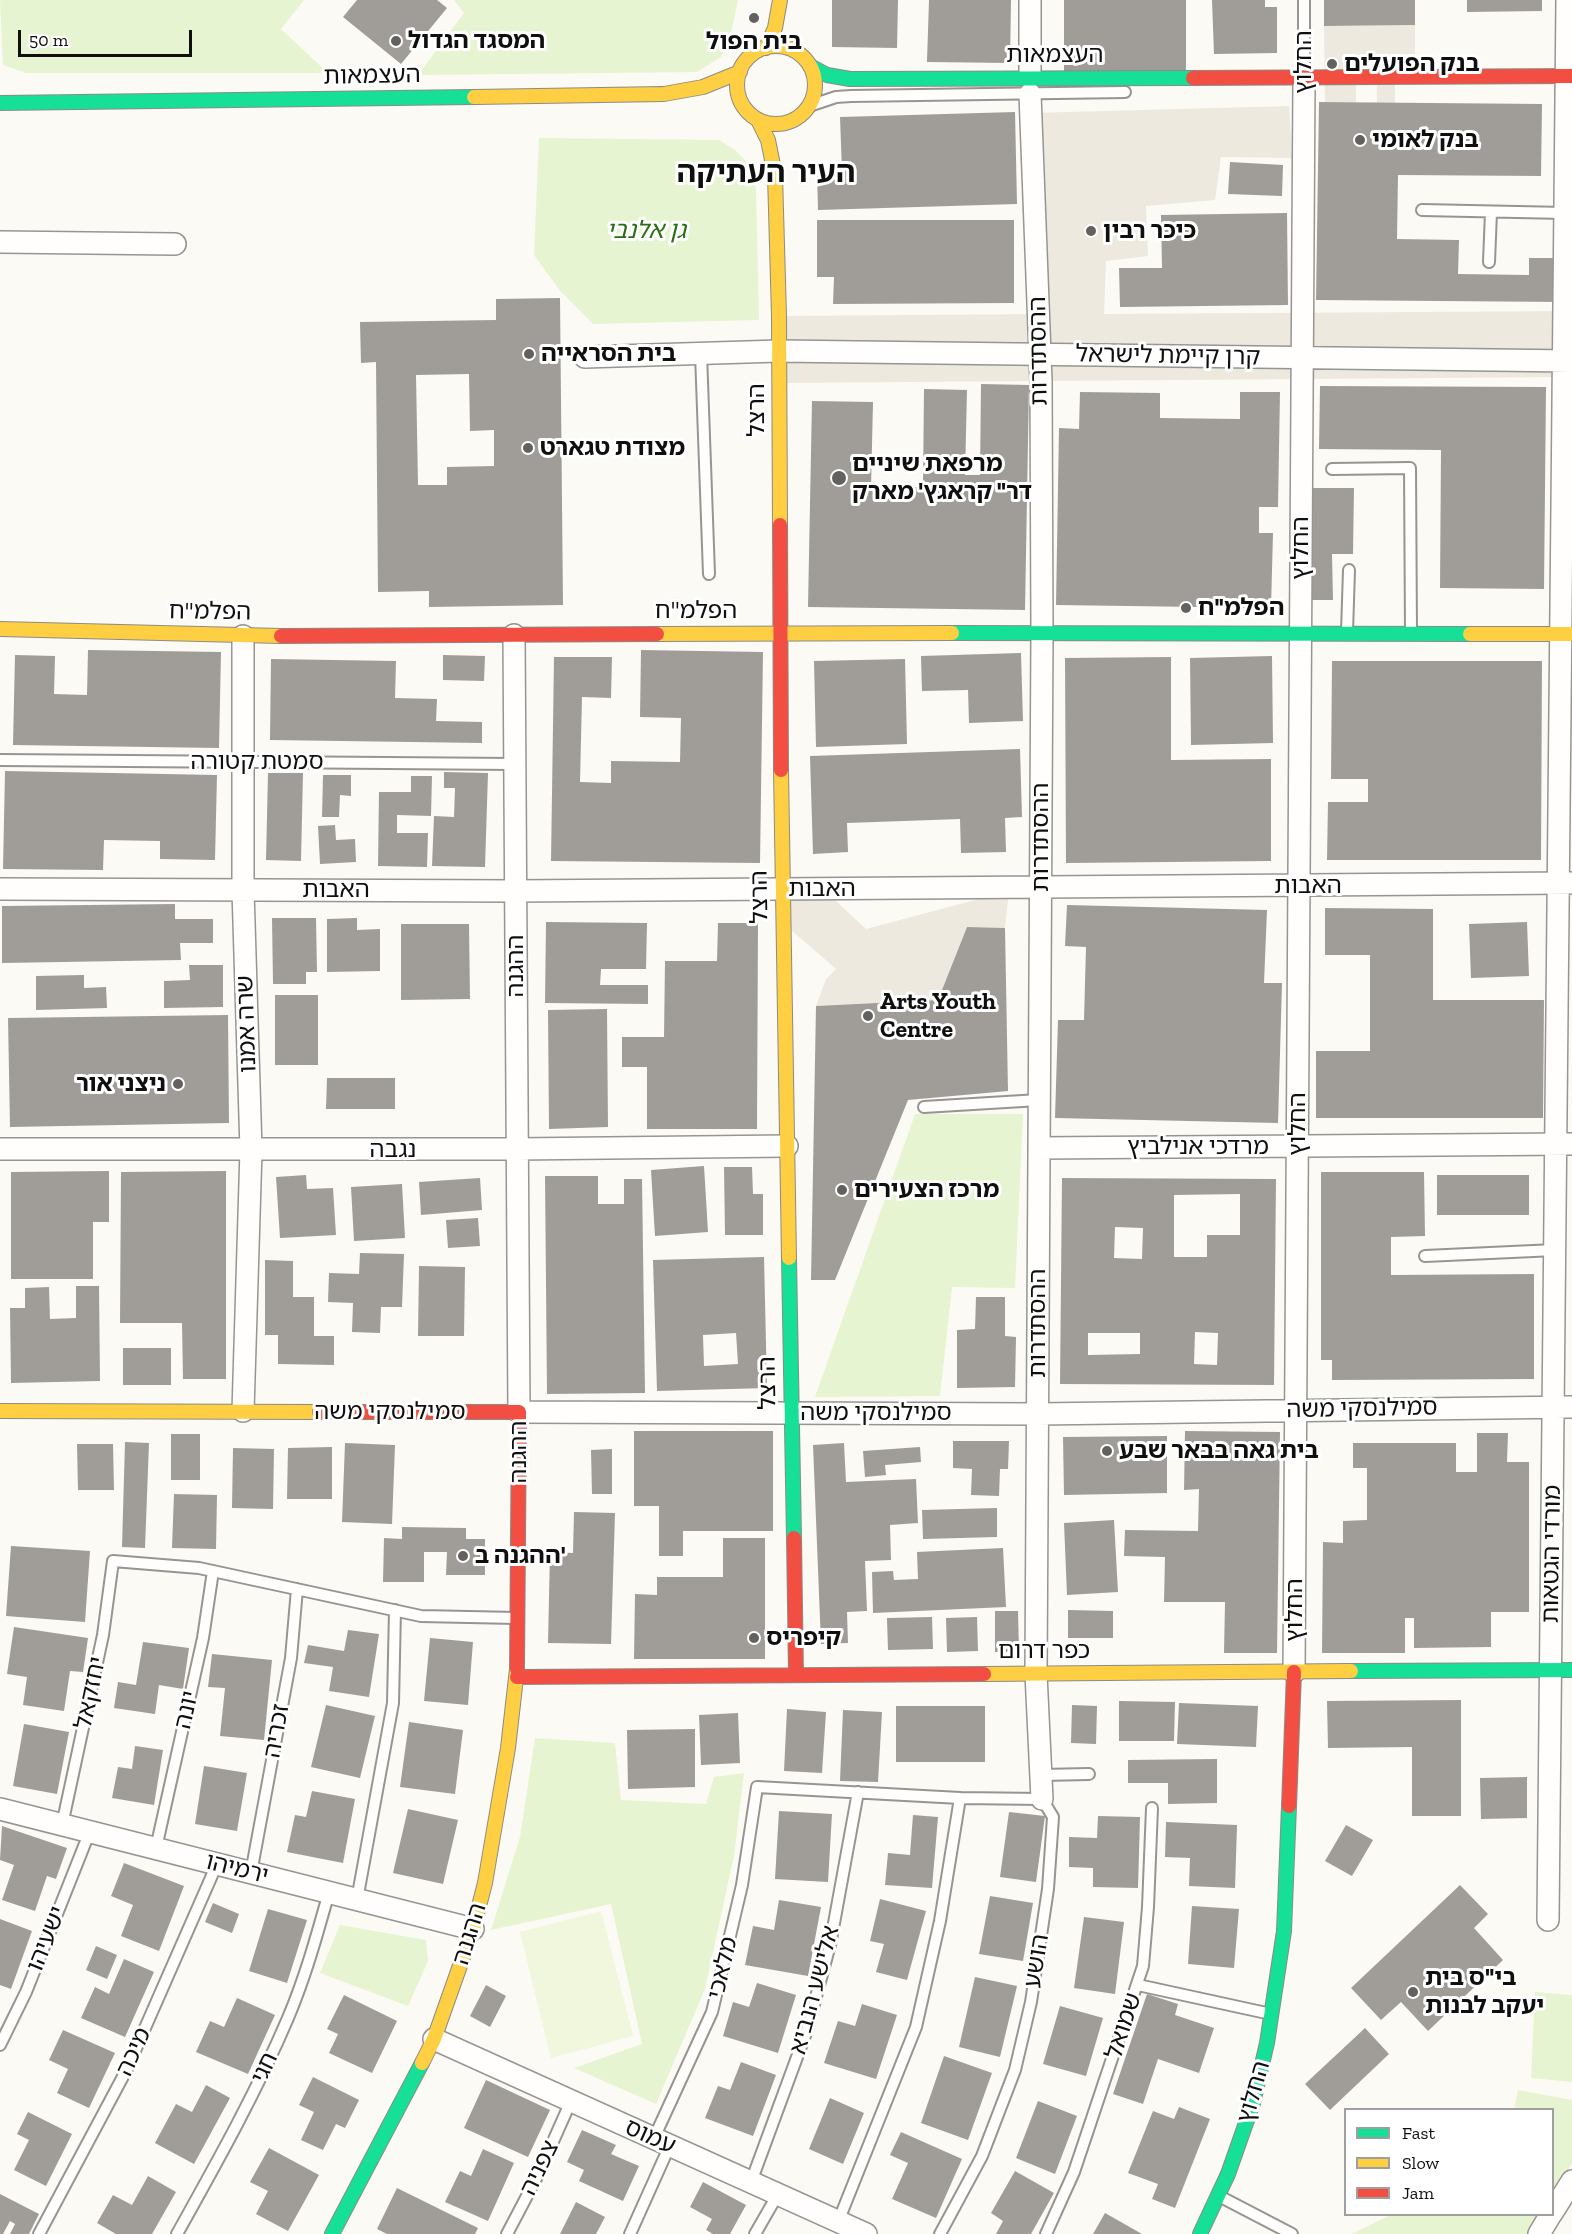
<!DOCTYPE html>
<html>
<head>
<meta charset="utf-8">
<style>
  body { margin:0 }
  #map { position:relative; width:1572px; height:2234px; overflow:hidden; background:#fcfaf4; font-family:"Zilla Slab",serif }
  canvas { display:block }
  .legend { position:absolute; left:1344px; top:2108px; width:210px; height:108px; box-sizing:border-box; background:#fff; border:2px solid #9f9f9f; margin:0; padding:8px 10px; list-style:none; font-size:18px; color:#0f0f0f }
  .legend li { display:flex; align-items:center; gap:12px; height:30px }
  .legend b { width:30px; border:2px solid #9f9f9f }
  .scale { position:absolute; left:18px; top:30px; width:174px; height:27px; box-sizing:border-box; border:3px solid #0f0f0f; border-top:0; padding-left:8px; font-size:18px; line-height:21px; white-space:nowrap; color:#0f0f0f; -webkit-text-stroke:4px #fff; paint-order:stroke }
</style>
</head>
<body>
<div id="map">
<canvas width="1572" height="2234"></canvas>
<ul class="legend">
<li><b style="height:8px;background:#16e098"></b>Fast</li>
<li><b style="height:8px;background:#ffcf43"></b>Slow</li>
<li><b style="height:8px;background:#f24e42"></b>Jam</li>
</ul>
<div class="scale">50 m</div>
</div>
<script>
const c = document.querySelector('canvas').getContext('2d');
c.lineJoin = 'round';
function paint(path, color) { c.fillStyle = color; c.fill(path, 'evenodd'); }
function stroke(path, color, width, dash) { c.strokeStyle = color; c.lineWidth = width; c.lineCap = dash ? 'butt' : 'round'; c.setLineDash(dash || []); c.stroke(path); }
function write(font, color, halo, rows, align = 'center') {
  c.font = font + ' "Zilla Slab","Noto Sans Hebrew",serif'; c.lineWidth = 6; c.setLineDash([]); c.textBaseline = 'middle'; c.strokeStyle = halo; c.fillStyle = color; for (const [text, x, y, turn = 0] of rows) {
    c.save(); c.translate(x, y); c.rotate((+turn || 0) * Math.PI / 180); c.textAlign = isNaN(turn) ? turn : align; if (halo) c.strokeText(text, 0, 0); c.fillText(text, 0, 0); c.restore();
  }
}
const green = new Path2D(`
  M0 0H304L281 29 328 73H26L3 65Z
  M454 0H738L730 38 721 57 697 72 418 75 464 13Z
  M539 138 719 140 735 150 747 162 756 189 759 320 593 324 561 292 534 255Z
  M915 1114H1023L1015 1288 952 1287 940 1396 815 1397Z
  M535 1738 615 1743 621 1800 706 1804 714 1777 744 1773 734 1856 705 1989 656 2104 574 2068 642 2044 611 1904 491 1930 520 1837Z
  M340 1925 426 1940 428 1961 408 2006 320 1973Z
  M1535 1992 1572 1995V2082L1531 2078Z
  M1518 2090 1572 2100V2163L1553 2194 1552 2110H1514Z
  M1391 2215H1539L1527 2234H1351Z`);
const pitch = new Path2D(`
  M601 1911 633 2036 551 2058 520 1932Z`);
const plaza = new Path2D(`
  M1415 25V54L1395 55V103H1377L1376 55 1356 56V102H1325L1324 26Z
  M1289 106 1292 158 1221 157 1215 200 1146 206 1148 256 1106 261 1104 314 1572 311V377L779 383V316L1038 314 1031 113Z
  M782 889H823L866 929 1009 891 1005 928 967 927 938 1000 816 1006 826 979 836 969 783 923Z`);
const building = new Path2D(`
  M357 0H437L447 8 401 64 343 17Z
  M832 0H898L897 48 832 47Z
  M929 0H1011L1010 63 927 62Z
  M1064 0H1186V72H1064Z
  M1212 0H1265V7H1277V53L1214 54Z
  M1324 0H1415V25L1324 26Z
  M1467 0H1542V11L1467 12Z
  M1319 102 1542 104 1541 176 1398 175 1397 239 1459 240 1458 274 1529 275V258H1562L1561 302 1316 300Z
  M1015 112 1017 204 818 210 817 172 842 171 840 117Z
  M1230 162 1283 165 1282 196 1228 194Z
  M1287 213 1288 305 1120 307 1119 268H1162L1161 215Z
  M817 220H1014V303L833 304 834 277H817Z
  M560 298 563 605 429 607V591L378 592 376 362 361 363 360 322 496 320V299ZM469 374 470 431 494 430V466L447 467V485H418L416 375Z
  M981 384 1029 385 1025 610 808 607 812 401 873 402 871 487H923L924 389 967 390 965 475H980Z
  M1320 386 1546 387 1544 589 1440 588 1441 450 1319 449Z
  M1080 392 1160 393V418L1240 419V392H1280L1278 507H1259V533H1273L1271 608 1056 605 1059 428 1079 429Z
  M1313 488H1354L1353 554H1332L1333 600H1312Z
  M88 650 221 652 219 748 13 745 15 655 55 656 54 694 87 695Z
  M641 650 763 652 760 863 551 861 554 657H612L611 698 582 697 580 782 611 783V761L680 762 681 718 640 717Z
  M1021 653 1023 721 969 723 968 690 922 691 921 656Z
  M443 655 485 656 484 681 443 680Z
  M1272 656 1273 743 1191 745 1190 658Z
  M1171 657V760L1271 759V861L1066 863 1065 658Z
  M271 659 396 661 395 698 437 699 436 721 482 722V743L270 740Z
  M905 659 907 744 816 747 814 661Z
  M1332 661H1542L1541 860H1327L1328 802H1368V779H1331Z
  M1020 749 1022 817 1005 818 1006 852 961 853 960 819 847 823 848 852 813 854 810 756Z
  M5 771 217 775 215 860 160 859V841L104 840 103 870 3 869Z
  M444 772 488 773 485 867 432 866 434 816 454 817 455 788H444Z
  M268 773H303L301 861 266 860Z
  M323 775H351V796L340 795 339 817H322Z
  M411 776H432L431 816 397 815V833H428L427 867 378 866 379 792H411Z
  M335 825 336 840 355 839 356 862 320 864 318 826Z
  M175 904V919H213V943H180L181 960 2 963V906Z
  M1067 905 1267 910 1264 983H1282L1278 1123 1055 1118 1058 1020H1084L1086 947 1065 946Z
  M1325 908 1433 909V1000H1544L1543 1118H1316V1051H1370V955H1325Z
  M272 918H316L317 972H306V984H273Z
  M357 918V930L380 929V971L327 972V919Z
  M546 922 647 923 646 969H601L600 985H648V1004L545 1003Z
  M1527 922 1529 976 1471 978 1469 924Z
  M718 923H758L757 1129H647V1067H622V1037H664L665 961H717Z
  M401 924H469L470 999 401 1000Z
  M967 927 1005 928 1008 1091 908 1100 835 1280H811L816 1006 938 1000Z
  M189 965H223V1007L164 1008V981L190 980Z
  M84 975V988L106 987 107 1008 36 1010V976Z
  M275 995H318V1065H275Z
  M607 1009 608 1127 549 1129 548 1010Z
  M228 1015 229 1123 10 1127 8 1018Z
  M327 1078H395V1109H326Z
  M704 1166 708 1232 655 1236 651 1170Z
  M724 1167H752L753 1194H763V1235H725Z
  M109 1171V1222H93V1279H11V1172Z
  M226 1171V1379H183L182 1323H120L121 1172Z
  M1321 1172H1424L1425 1236 1391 1237V1275L1534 1274V1379L1332 1380V1360H1321Z
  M306 1175 307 1189 333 1188 336 1235 280 1238 276 1177Z
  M1437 1175H1529V1215H1437Z
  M545 1176H598V1204H624V1179H642L645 1393 547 1394Z
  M480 1178 482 1210 421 1215 419 1182Z
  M1062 1178 1276 1179 1274 1385 1060 1384ZM1240 1194V1235H1207V1257H1174V1195ZM1115 1227 1143 1228 1142 1259 1114 1258ZM1195 1332 1218 1333 1217 1365 1194 1364ZM1088 1333H1140V1354L1088 1355Z
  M402 1184 405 1238 354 1241 351 1187Z
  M478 1218 480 1246 448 1248 446 1220Z
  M360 1253 404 1254 402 1307H381L380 1333 352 1332 353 1303 328 1302 329 1273 359 1274Z
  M764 1257 767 1388 657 1391 653 1260ZM736 1333 738 1364 704 1366 703 1335Z
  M265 1260 293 1261V1297H314V1336H334V1365L278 1364V1335H265Z
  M419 1266 465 1267 464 1336H418Z
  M76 1286H99L100 1381 11 1383 10 1308H25V1288L49 1287 50 1319 76 1318Z
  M976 1297H1005V1336L1016 1337 1015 1387 957 1388V1330L975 1329Z
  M123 1348H171V1385H123Z
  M634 1431H773V1531H683V1556H659V1506H634Z
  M1185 1431 1280 1432 1277 1653H1224L1225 1602H1164L1165 1557 1124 1556 1125 1530 1198 1531 1199 1489 1184 1490Z
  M1477 1433H1508L1507 1462H1529V1612H1491V1647L1414 1648V1618H1405V1653H1322L1323 1542 1343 1543V1521L1367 1520V1468H1353V1443H1456V1472H1477Z
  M171 1434H200V1480H171Z
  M1167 1436V1493L1064 1495 1063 1437Z
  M953 1441H1009L1008 1469H1000L999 1496 971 1495 972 1469 953 1468Z
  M125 1442 149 1443 145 1548 122 1547Z
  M345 1443 395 1445 392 1524 342 1522Z
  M844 1443 846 1482 916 1479 918 1523 890 1525 891 1560 865 1561 867 1611 847 1612 848 1643 821 1644 813 1445Z
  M77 1444H113L114 1490H78Z
  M332 1447V1499H287L288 1448Z
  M920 1447 921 1462 885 1465 886 1475 865 1477 863 1451Z
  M233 1448 274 1449 273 1509 232 1508Z
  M612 1449V1494H592L591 1450Z
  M174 1494 217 1495 216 1549 172 1548Z
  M997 1508V1537L923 1539 922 1510Z
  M574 1512 615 1513 611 1644 548 1643 550 1552 573 1553Z
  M1114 1520 1118 1592 1067 1595 1064 1523Z
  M402 1527 466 1528V1539H485V1575H446L447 1552H424V1582H383L384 1538 402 1539Z
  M723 1538H765V1659H634L635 1594 657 1595V1577H723Z
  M11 1546 90 1551 85 1622 6 1616Z
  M1003 1548 1006 1607 873 1613 872 1572 893 1571 894 1580 918 1579 917 1552Z
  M1068 1610 1113 1611V1638H1068Z
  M995 1611H1018L1019 1652H995Z
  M932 1617 933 1649 888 1650 887 1618Z
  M977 1617 978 1651 947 1652 946 1618Z
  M14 1627 88 1638 83 1672 70 1671 64 1711 23 1705 27 1677 7 1674Z
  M348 1630 379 1634 369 1697 329 1691 333 1667 304 1663 308 1645 344 1651Z
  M430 1638 473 1642 468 1705 424 1701Z
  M143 1642 189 1648 183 1689 159 1685 155 1714 114 1708 118 1682 136 1685Z
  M212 1654 272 1660 264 1740 220 1736 225 1688 208 1687Z
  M1461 1700V1816H1412V1747L1328 1748 1327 1701Z
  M1119 1701 1175 1702 1174 1741H1119Z
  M1179 1703 1258 1706 1256 1747 1177 1744Z
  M326 1705 375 1716 360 1778 311 1767Z
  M1072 1705 1097 1706 1096 1744 1071 1743Z
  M896 1706H985V1762H896Z
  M787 1709 826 1712 822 1773 784 1771Z
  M843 1710 882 1712 878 1782 840 1781Z
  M738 1713 740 1763 701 1765 699 1715Z
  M409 1722 463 1730 455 1794 400 1787Z
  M24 1724 69 1732 57 1794 13 1786Z
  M695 1729V1787L628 1789 627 1730Z
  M135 1746 163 1750 154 1805 112 1798 118 1767 132 1769Z
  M1217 1759V1803L1168 1804V1783H1128V1760Z
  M204 1766 247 1773 237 1831 195 1824Z
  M1527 1777V1818L1481 1819 1480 1778Z
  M312 1791 355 1799 343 1863 287 1852 295 1815 306 1817Z
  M408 1809 458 1820 443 1884 393 1873Z
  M779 1811 832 1814 828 1882 775 1879Z
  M1009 1812 1045 1816 1036 1882 1000 1877Z
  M913 1815 938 1817 932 1888 885 1885 888 1853 910 1855Z
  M1098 1816 1140 1817 1138 1888 1093 1887V1868L1069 1867V1837L1097 1838Z
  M1166 1822 1237 1825 1235 1888 1189 1886 1190 1858 1165 1857Z
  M1346 1825 1373 1840 1352 1876 1325 1861Z
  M2 1826 67 1848 56 1879 47 1876 35 1911 2 1900 14 1865 0 1860Z
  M124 1863 184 1886 159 1951 121 1936 133 1905 111 1896Z
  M1460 1885 1488 1914 1474 1928 1503 1960 1428 2031 1401 2002 1381 2020 1351 1988Z
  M990 1896 1033 1903 1023 1961 979 1954Z
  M880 1899 926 1911 907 1980 876 1972 884 1944 870 1941Z
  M779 1900 821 1907 808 1976 745 1965 753 1926 774 1930Z
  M213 1903 239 1914 232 1933 205 1922Z
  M1192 1906 1239 1909 1234 1968 1188 1964Z
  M268 1909 307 1920 287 1983 249 1971Z
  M1084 1917 1124 1922 1115 1994 1074 1988Z
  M0 1919 32 1931 11 1989 0 1985Z
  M96 1946 117 1955 107 1979 86 1970Z
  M124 1959 154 1972 125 2037 81 2018 95 1987 109 1994Z
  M975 1977 1017 1986 1000 2057 959 2047Z
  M757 1983 796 1995 778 2053 723 2036 733 2002 749 2007Z
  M486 1985 506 1996 490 2027 470 2016Z
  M1147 1994 1178 2004 1175 2015 1214 2028 1199 2073 1158 2059 1143 2104 1113 2094Z
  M344 1995 397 2021 372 2073 329 2053 338 2034 327 2029Z
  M237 1998 275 2015 248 2074 196 2052 210 2021 224 2027Z
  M862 2004 897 2015 876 2079 824 2063 838 2021 855 2026Z
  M1060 2006 1103 2018 1086 2076 1043 2064Z
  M1365 2028 1389 2054 1330 2110 1305 2084Z
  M63 2030 115 2053 89 2108 57 2093 68 2069 49 2060Z
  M944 2056 992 2073 968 2140 921 2123Z
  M741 2062 776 2075 753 2136 705 2118 718 2086 730 2090Z
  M313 2077 359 2100 345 2128 336 2124 323 2150 301 2140 314 2112 299 2105Z
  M486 2080 550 2110 528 2157 464 2128Z
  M206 2085 230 2098 194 2164 155 2143 176 2104 192 2112Z
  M830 2098 864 2113 843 2164 809 2149Z
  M1038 2101 1077 2116 1055 2174 1016 2158Z
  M1179 2107 1210 2119 1175 2208 1152 2199 1158 2184 1128 2173 1153 2111 1174 2119Z
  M28 2112 72 2134 46 2186 14 2170 29 2140 17 2134Z
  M582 2130 616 2145 611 2154 639 2166 623 2201 579 2181 584 2170 567 2162Z
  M901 2132 962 2159 936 2218 892 2199 908 2163 890 2155Z
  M269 2148 319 2175 288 2231 256 2214 268 2191 250 2182Z
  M483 2149 514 2163 488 2221 445 2202 460 2171 471 2176Z
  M1015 2171 1054 2193 1031 2234H996L1003 2221 991 2213Z
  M148 2176 176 2192 152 2234H116L97 2223 113 2195 132 2205Z
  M703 2182 746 2205 730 2234H713L706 2230 712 2219 690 2207Z
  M397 2188 478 2228 475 2234H387L377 2229Z
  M0 2194 39 2214 29 2234H10L15 2224 10 2221 3 2234H0Z
  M576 2202 605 2217 596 2234H560Z
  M1105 2213 1142 2234H1093Z`);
const lane = new Path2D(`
  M1304 75V0
  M809 106 836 97 851 96 1125 92
  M1422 210 1565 213
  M1489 262 1491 212
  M701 354 709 574
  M1332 469 1410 468 1411 633
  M1347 632 1349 570
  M0 760 515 764
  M924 1107 1039 1100
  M1425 1256 1555 1250
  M1041 1775 1089 1774
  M62 1825 103 1635 113 1561 199 1568 421 1616 516 1618
  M156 1848 203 1638 213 1571
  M251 1873 291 1658 297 1589
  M357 1900 393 1703 395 1610
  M1138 1985 1271 2014
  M0 2045 26 1992 90 1831
  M654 2138 712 2012 742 1885 757 1787 960 1798 1042 1799 1053 1817 1048 1889 1031 2002 1015 2070 982 2156 940 2234
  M751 2182 807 2030 830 1945 858 1792
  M1219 2196 1292 2234
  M838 2222 916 2027 940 1921 960 1798
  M39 2234 127 2069 217 1864
  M177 2234C216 2164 256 2093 288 2018 305 1978 317 1935 329 1892
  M507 2234 539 2173 571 2101
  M630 2234 670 2145
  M755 2234 778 2194
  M1046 2234 1074 2172 1143 1966 1148 1907 1152 1808`);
const street = new Path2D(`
  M1030 0V77
  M1030 94 1041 381 1042 634 1036 1674 1042 1799
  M0 242 175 244
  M585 357 779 351 1572 361
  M514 635 519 1412 1038 1414 1572 1407
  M243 636V890L251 1150 243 1411
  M0 889 515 891 1571 883
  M1039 1148 1572 1144
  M0 1149H517L787 1146
  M1294 1672 1304 79
  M0 1809 473 1929
  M1548 1920 1567 0
  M434 2039 866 2234
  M1552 2213 1572 2181
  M1539 2234 1551 2214`);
const fast = new Path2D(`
  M810 66 827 75 850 79 1193 78
  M0 103 474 97
  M952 633 1470 634
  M789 1258 794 1538
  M1351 1671 1572 1670
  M332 2234 422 2063
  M1200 2234 1228 2174 1253 2103 1267 2043 1284 1931 1289 1806`);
const slow = new Path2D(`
  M737 85a39 39 0 1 1 78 0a39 39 0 1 1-78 0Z
  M766 48 775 28 780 0
  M474 97 664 94 703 87 740 72
  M758 120 768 140 775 175 779 316 780 525
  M0 629 281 636
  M657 634 952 633
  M1470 634H1572
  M781 770 789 1258
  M0 1411 319 1412
  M984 1674 1351 1671
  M422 2063 434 2039 473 1929 485 1883 508 1748 517 1669`);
const jam = new Path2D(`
  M1193 78 1572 76
  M780 525 781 770
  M281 636 657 634
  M319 1412H519L517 1669
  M794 1538 796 1675
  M517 1677 984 1674
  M1289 1806 1294 1672`);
const markers = [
  [754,18,6,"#62615f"],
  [396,41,6,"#62615f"],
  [1332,64,6,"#62615f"],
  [1360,140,6,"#62615f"],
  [1091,231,6,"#62615f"],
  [529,354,6,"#62615f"],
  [528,448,6,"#62615f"],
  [839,478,8,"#62615f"],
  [1186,608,6,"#62615f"],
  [868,1016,6,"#62615f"],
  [178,1084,6,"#62615f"],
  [842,1190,6,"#62615f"],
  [1107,1451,6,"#62615f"],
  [463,1556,6,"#62615f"],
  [754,1638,6,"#62615f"],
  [1413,1992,6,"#62615f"]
];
const poiNames = [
  ["המסגד הגדול",408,41],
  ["בית הפול",754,42,"center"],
  ["בנק הפועלים",1344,64],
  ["בנק לאומי",1372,140],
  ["כיכר רבין",1103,231],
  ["בית הסראייה",541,354],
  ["מצודת טגארט",540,448],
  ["מרפאת שיניים",852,464],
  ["דר\" קראגץ' מארק",852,492],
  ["הפלמ\"ח",1198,608],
  ["Arts Youth",880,1002],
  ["Centre",880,1030],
  ["ניצני אור",166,1084,"right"],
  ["מרכז הצעירים",854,1190],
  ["בית גאה בבאר שבע",1119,1451],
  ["ההגנה ב'",475,1556],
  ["קיפריס",766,1638],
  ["בי\"ס בית",1425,1978],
  ["יעקב לבנות",1425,2006]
];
const streetNames = [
  ["העצמאות",1055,55],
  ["החלוץ",1304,62,-90],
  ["העצמאות",372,76,-1],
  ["ההסתדרות",1039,351,-91],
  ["קרן קיימת לישראל",1168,356,1],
  ["הרצל",757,410,-90],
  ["החלוץ",1301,548,-90],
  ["הפלמ\"ח",696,611],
  ["הפלמ\"ח",210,612,1],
  ["סמטת קטורה",257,762],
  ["ההסתדרות",1041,837,-90],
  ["האבות",1308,886],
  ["האבות",822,889],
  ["האבות",336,890],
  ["הרצל",760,897,-91],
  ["ההגנה",516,966,-90],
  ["שרה אמנו",247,1024,-92],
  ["החלוץ",1298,1124,-90],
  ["מרדכי אנילביץ",1198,1147],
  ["נגבה",393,1150],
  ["ההסתדרות",1038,1323,-90],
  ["הרצל",768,1383,-91],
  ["סמילנסקי משה",1362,1409,-1],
  ["סמילנסקי משה",390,1412],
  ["סמילנסקי משה",876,1413],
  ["ההגנה",519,1452,-90],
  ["מורדי הגטאות",1552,1554,-89],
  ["החלוץ",1295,1610,-90],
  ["כפר דרום",1044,1651],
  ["יחזקאל",91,1693,-78],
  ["יונה",187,1710,-77],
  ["זכריה",277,1731,-80],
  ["ירמיהו",237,1869,14],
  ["ההגנה",470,1934,-73],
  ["ישעיהו",47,1939,-68],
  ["הושע",1037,1961,-81],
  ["מלאכי",723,1968,-77],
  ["אלישע הנביא",815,1990,-75],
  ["שמואל",1124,2026,-72],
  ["מיכה",134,2052,-65],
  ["חגי",265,2068,-65],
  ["החלוץ",1254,2092,-74],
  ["עמוס",650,2137,24],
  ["צפניה",540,2168,-64]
];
const parkNames = [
  ["גן אלנבי",646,231]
];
const districtNames = [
  ["העיר העתיקה",766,173]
];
paint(green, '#e6f4d1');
paint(pitch, '#f0f7dc');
paint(plaza, '#ede9de');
paint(building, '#a09d99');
stroke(lane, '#969592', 14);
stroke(street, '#969592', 24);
stroke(fast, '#8c8b89', 16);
stroke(slow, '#8c8b89', 16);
stroke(jam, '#8c8b89', 16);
stroke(lane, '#fffefd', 10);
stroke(street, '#fffefd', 21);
stroke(fast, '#16e098', 14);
stroke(slow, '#ffcf43', 14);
stroke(jam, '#f24e42', 14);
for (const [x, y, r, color] of markers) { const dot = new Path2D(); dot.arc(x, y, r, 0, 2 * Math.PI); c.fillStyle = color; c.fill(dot); stroke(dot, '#fff', 2); }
write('bold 24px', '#0f0f0f', '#fff', poiNames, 'left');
write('24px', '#0f0f0f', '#fff', streetNames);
write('italic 24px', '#2b6e17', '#fff', parkNames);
write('bold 30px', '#0f0f0f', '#fff', districtNames);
</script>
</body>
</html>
